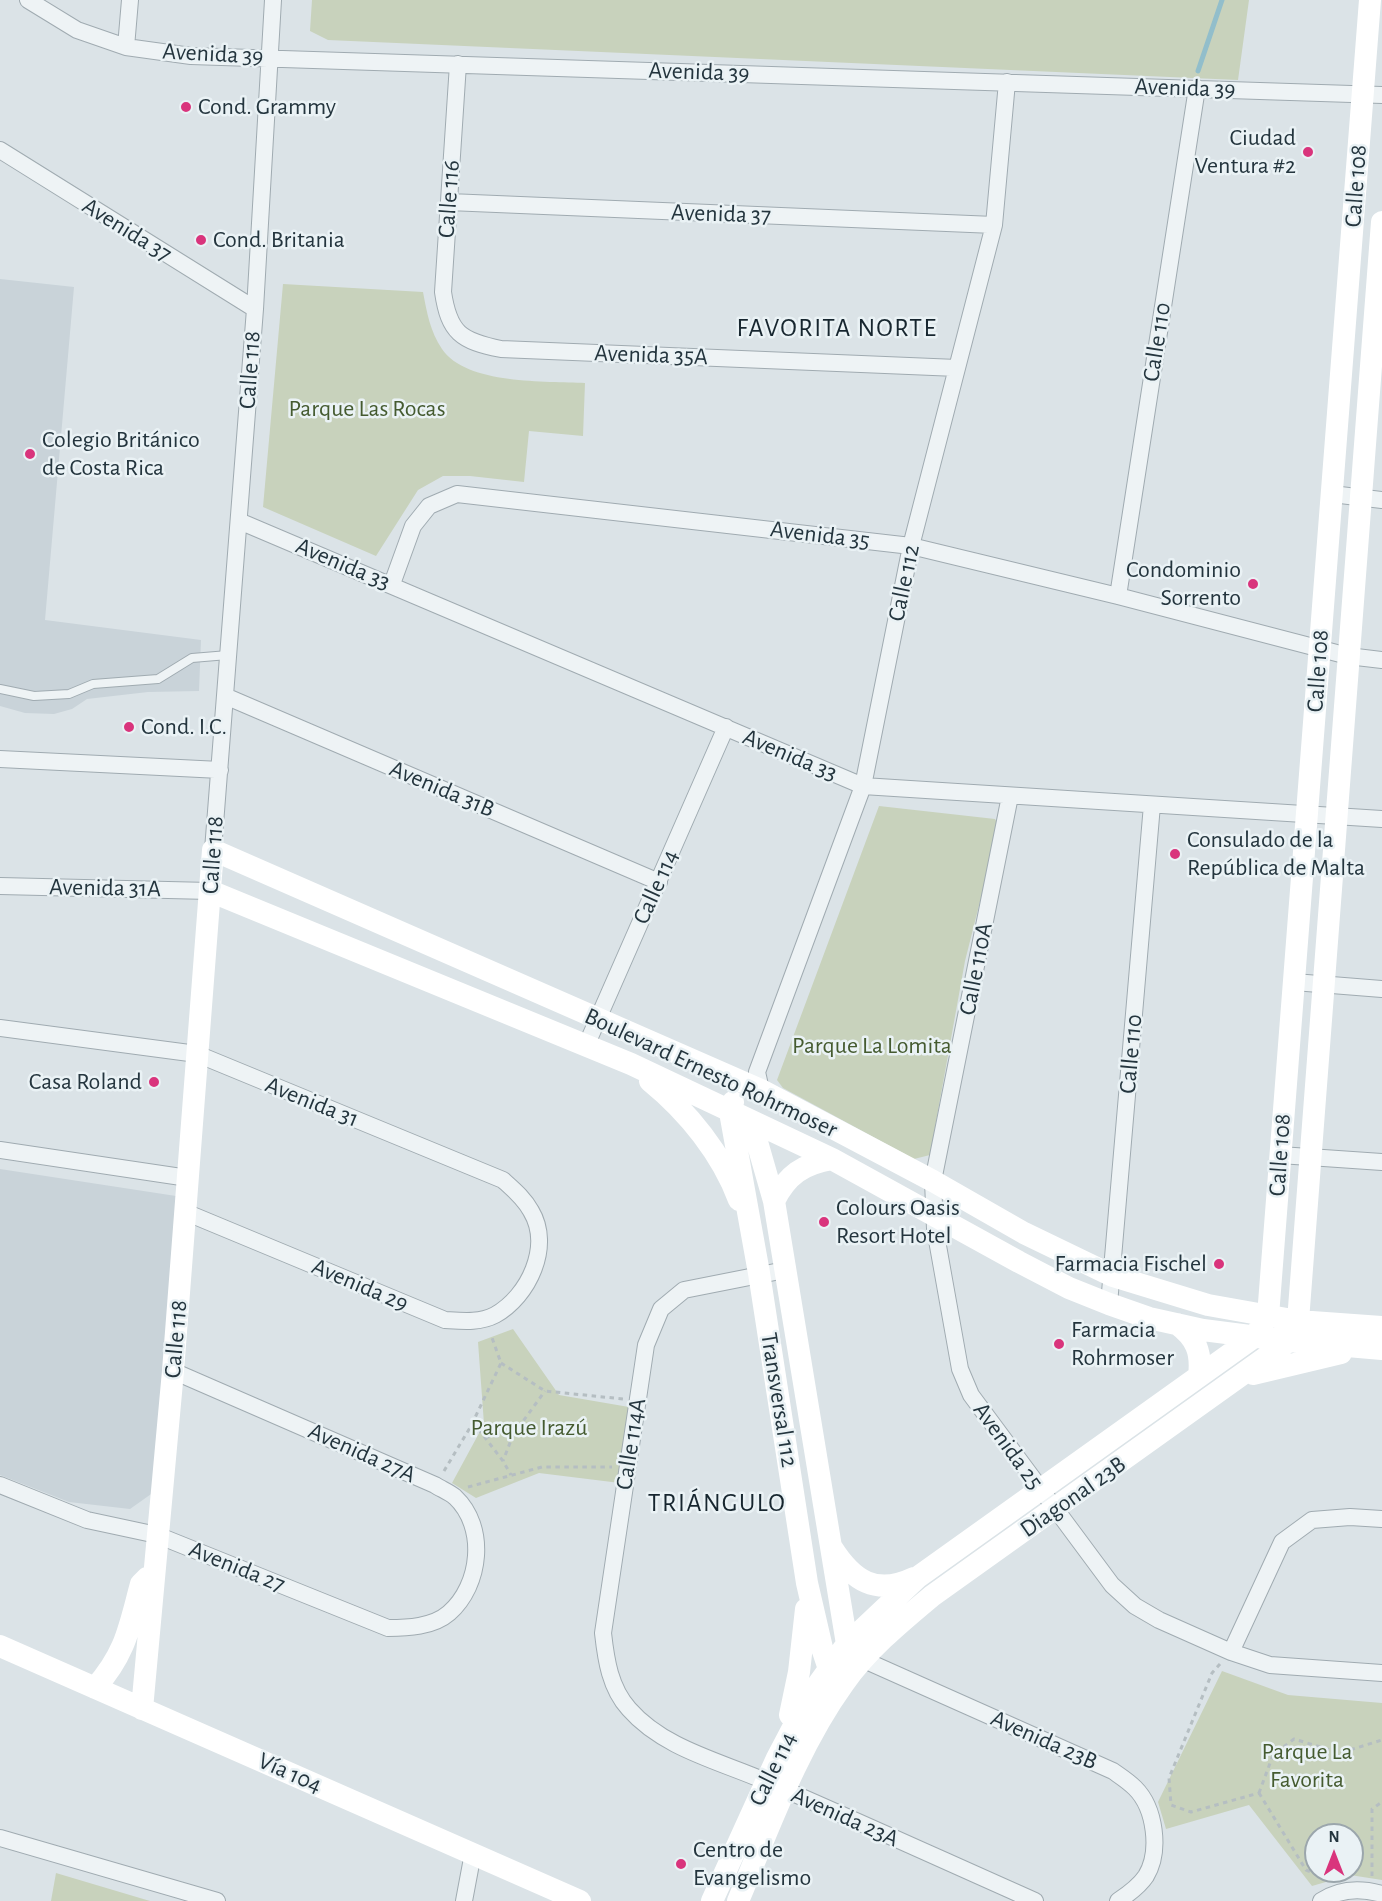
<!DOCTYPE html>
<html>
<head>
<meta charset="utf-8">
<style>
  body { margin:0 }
  #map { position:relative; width:1382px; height:1901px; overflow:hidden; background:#dbe3e7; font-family:"Alegreya Sans",sans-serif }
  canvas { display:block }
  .north { position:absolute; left:1304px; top:1823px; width:60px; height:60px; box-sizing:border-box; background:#eaf2f5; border:2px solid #9ba6ac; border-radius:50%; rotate:0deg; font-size:16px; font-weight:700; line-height:24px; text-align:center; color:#24353e }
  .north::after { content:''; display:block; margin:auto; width:21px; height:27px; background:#d9347c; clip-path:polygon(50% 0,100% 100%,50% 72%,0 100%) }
</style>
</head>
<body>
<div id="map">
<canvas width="1382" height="1901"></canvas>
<div class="north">N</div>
</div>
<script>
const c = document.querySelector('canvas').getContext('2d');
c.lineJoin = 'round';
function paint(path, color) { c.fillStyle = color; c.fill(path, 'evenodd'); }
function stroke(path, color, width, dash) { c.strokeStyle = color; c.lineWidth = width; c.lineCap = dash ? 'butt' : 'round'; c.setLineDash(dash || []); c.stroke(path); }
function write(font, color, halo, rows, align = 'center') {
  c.font = font + ' "Alegreya Sans",sans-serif'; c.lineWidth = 5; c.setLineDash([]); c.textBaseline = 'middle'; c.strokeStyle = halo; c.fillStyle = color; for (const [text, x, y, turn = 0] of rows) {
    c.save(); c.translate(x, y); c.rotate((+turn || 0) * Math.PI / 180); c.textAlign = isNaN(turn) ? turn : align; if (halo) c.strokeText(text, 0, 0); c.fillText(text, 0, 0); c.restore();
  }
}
const built = new Path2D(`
  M0 279 74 287 45 620 201 640 199 691 148 692 87 699 72 709 54 714 25 713 0 706Z
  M0 1169 176 1196 154 1492 130 1509 69 1502 0 1475Z`);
const green = new Path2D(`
  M312 0H1249L1238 80 328 40 310 31Z
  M283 284 423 292C427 313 430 331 442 349 466 385 547 381 585 383L583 436 529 431 524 482 470 476H443L418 490 376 556 263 507Z
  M879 806 995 819 999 826 965 961 930 1155 914 1159 783 1088 777 1080Z
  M513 1329 559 1395 629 1407 620 1483 539 1473 476 1498 452 1483 484 1424 478 1342Z
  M1222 1671 1288 1695 1382 1703V1880L1350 1875 1312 1886 1249 1805 1166 1829 1158 1802ZM1316 1835H1352V1871H1316Z
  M56 1873 150 1901H51Z`);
const stream = new Path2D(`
  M1198 71 1222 0`);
const path = new Path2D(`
  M501 1363 545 1391 623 1399
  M473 1422 503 1461 511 1475
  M513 1435 545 1391
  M485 1437 513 1435 503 1461
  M444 1471 471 1426 501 1363 491 1335
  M468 1487 542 1467H612
  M1220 1664 1212 1673 1169 1778 1171 1805 1191 1812 1259 1793
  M1259 1793 1273 1755 1294 1739 1340 1753 1382 1740
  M1259 1793 1306 1870 1329 1880
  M1372 1876V1809L1382 1802`);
const lane = new Path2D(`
  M0 689 34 696 69 694 93 684 158 679 192 658 228 655`);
const street = new Path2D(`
  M28 0 77 30 126 47 191 56 1382 95
  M126 47 130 0
  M458 64 443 292C449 333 461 341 501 349L957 368
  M0 150 255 309
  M449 202 994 225
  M1332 494 1382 500
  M239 521 863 786 1382 819
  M392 584 413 526 429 506 457 494 911 546 1118 596 1348 656 1382 660
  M1118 596 1197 88
  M225 696 659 882
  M0 759 220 770
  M1010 796 933 1181 935 1229 960 1369 971 1395 1112 1585 1135 1606 1159 1620 1231 1652 1270 1665 1382 1673
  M213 850 255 309 273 0
  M0 886 210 891
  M1294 982 1382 989
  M0 1028 197 1054 503 1180C513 1189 524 1198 531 1211 552 1246 529 1296 495 1315 480 1323 462 1321 445 1320L185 1212
  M586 1046 726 727
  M761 1090 757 1072 863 786 911 546 994 225 1007 82
  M0 1150 188 1178
  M1280 1155 1382 1162
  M785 1270 684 1290 661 1309 646 1345 603 1633C606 1660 610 1688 629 1709 663 1748 719 1761 765 1781 855 1820 945 1861 1035 1901
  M1109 1304 1152 805
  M0 1485 87 1520 157 1535 388 1628C407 1628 433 1627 449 1613 481 1585 487 1527 455 1497 449 1492 441 1489 435 1485L173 1371
  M1231 1652 1282 1542 1312 1520 1350 1517 1382 1519
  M864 1660 1113 1771C1120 1776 1128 1781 1135 1788 1155 1808 1161 1851 1146 1876 1140 1885 1127 1895 1118 1901
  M0 1838 217 1901
  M464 1901 473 1853
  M1321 1901C1339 1889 1361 1888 1382 1894`);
const secondary = new Path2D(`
  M210 891 631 1064 832 1159 1019 1262 1069 1288 1109 1304 1149 1318 1203 1330 1289 1341 1382 1349
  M650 1081C688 1112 722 1154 739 1200
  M733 1102 730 1112 759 1273 807 1583 822 1648 828 1666 837 1674
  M751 1121 774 1201 847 1644 854 1651
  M774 1201C787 1175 803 1164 832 1159
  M1177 1324C1196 1338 1202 1352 1199 1376
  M1253 1374 1341 1353
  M832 1548C853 1581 876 1596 914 1578
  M0 1646 580 1901
  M95 1688C126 1653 129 1628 141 1584L147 1578
  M142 1709 173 1371 213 850 761 1090 933 1181 1024 1233 1113 1276 1208 1305 1298 1321 1382 1327
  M790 1715 799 1672 806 1609
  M712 1901 777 1758 809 1697 847 1644 918 1577 1254 1337 1268 1316 1370 0
  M738 1901C769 1828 797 1748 844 1683 868 1649 901 1622 932 1596L1289 1341 1298 1321 1382 222`);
const markers = [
  [186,107,6,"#d9347c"],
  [1308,152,6,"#d9347c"],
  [201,240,6,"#d9347c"],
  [30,454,6,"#d9347c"],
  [1253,584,6,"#d9347c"],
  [129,727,6,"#d9347c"],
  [1175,854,6,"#d9347c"],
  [154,1082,6,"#d9347c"],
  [824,1222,6,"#d9347c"],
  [1219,1264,6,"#d9347c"],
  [1059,1344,6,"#d9347c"],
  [681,1864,6,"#d9347c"]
];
const streetNames = [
  ["Avenida 39",213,54,3],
  ["Avenida 39",699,72,2],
  ["Avenida 39",1185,88,2],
  ["Calle 108",1356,186,-86],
  ["Calle 116",449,199,-86],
  ["Avenida 37",721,214,2],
  ["Avenida 37",127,230,32],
  ["Calle 110",1157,342,-81],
  ["Avenida 35A",651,355,2],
  ["Calle 118",250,370,-86],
  ["Avenida 35",820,535,7],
  ["Avenida 33",343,564,23],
  ["Calle 112",904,583,-78],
  ["Calle 108",1318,671,-86],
  ["Avenida 33",790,755,23],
  ["Avenida 31B",442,789,23],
  ["Calle 118",213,855,-86],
  ["Calle 114",656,887,-66],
  ["Avenida 31A",105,888,1],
  ["Calle 110A",976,969,-79],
  ["Calle 110",1131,1054,-85],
  ["Boulevard Ernesto Rohrmoser",711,1073,25],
  ["Avenida 31",312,1102,22],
  ["Calle 108",1280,1155,-86],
  ["Avenida 29",360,1285,23],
  ["Calle 118",176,1339,-85],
  ["Transversal 112",779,1400,81],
  ["Calle 114A",631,1444,-81],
  ["Avenida 25",1008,1446,54],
  ["Avenida 27A",362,1453,24],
  ["Diagonal 23B",1073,1497,-35],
  ["Avenida 27",237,1567,22],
  ["Avenida 23B",1044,1740,24],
  ["Calle 114",773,1769,-64],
  ["Vía 104",290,1773,24],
  ["Avenida 23A",845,1817,24]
];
const poiNames = [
  ["Cond. Grammy",198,107],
  ["Ciudad",1296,138,"right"],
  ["Ventura #2",1296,166,"right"],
  ["Cond. Britania",213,240],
  ["Colegio Británico",42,440],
  ["de Costa Rica",42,468],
  ["Condominio",1241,570,"right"],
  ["Sorrento",1241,598,"right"],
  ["Cond. I.C.",141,727],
  ["Consulado de la",1187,840],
  ["República de Malta",1187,868],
  ["Casa Roland",142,1082,"right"],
  ["Colours Oasis",836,1208],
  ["Resort Hotel",836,1236],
  ["Farmacia Fischel",1207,1264,"right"],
  ["Farmacia",1071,1330],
  ["Rohrmoser",1071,1358],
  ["Centro de",693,1850],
  ["Evangelismo",693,1878]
];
const parkNames = [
  ["Parque Las Rocas",367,409],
  ["Parque La Lomita",872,1046],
  ["Parque Irazú",529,1428],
  ["Parque La",1307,1752],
  ["Favorita",1307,1780]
];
const neighbourhoodNames = [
  ["FAVORITA NORTE",837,328],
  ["TRIÁNGULO",717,1503]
];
paint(built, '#c9d3d9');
paint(green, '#c8d2bc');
stroke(stream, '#92becb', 5);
stroke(lane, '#a0abb1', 10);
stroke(street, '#a0abb1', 18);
stroke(path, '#b5bec2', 3, [4.5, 4.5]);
stroke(lane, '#eef3f5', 8);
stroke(street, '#eef3f5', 16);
stroke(secondary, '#fff', 22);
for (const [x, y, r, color] of markers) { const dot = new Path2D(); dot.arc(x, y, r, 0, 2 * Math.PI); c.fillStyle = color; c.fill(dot); stroke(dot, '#eaf2f5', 2); }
write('24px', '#24353e', '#eaf2f5', streetNames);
write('24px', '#24353e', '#eaf2f5', poiNames, 'left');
write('24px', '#455b30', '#eaf2f5', parkNames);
c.letterSpacing = '1.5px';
write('26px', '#17262f', '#eaf2f5', neighbourhoodNames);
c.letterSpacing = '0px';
</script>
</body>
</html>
